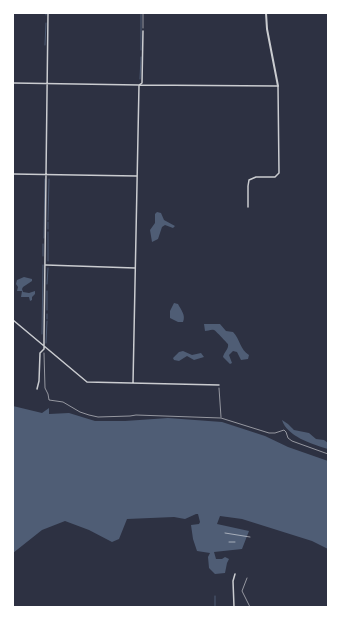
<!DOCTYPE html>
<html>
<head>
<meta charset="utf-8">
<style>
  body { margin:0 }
  #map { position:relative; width:341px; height:620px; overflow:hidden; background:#2d3142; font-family:"DejaVu Sans",sans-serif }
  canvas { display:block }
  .frame { position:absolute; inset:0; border:14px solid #fff; pointer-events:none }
</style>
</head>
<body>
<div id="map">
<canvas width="341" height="620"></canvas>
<div class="frame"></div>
</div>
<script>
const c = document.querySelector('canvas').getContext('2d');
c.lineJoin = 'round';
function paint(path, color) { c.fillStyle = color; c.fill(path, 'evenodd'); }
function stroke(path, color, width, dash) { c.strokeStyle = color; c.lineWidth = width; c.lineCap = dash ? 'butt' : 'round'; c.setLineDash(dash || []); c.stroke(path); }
const water = new Path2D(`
  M157 212 161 213 164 220 175 226 173 228 165 225 162 227 158 239 152 242 150 230 155 223V214Z
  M24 277 32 279V281L23 287 22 289 23 292 29 293 35 291V294L32 297V300L30 301 29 297H21L22 291H17L18 287 16 284 17 280Z
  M174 303 178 304C181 310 186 315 183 322H178L170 318V311Z
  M204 324H220L226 331 233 332C240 339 240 350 249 355L248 359 241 360 237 352 233 351 229 355 232 363 230 364 223 357C224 352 229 349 228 344 227 343 216 331 214 330 211 329 208 331 205 331Z
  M183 351 192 355 201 353 204 357 194 360 187 356 179 361 174 360 173 358 179 352Z
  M13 406 42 413 49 408V414L69 413 95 421H125L168 418 222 422 265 436 288 447 328 461V549L312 541 242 519 220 516 217 524 249 531 242 549 214 552 216 559H222L225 557 229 559 227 563 225 573 215 574 209 568 208 557 210 553 197 551 193 539 191 525 199 524 200 522 198 514H196L185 519 174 517 127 519 119 539 112 542 89 530 65 521 42 530 13 553Z
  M282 420 288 424 294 430 309 433 316 439 324 440 328 443V449C311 444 287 436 282 420Z`);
const stream = new Path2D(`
  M46 15V13
  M45 45 46 23
  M141 50V13
  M140 79 141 57
  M48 220 49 179
  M48 229V222
  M44 238 45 179
  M43 256V244
  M48 261V232
  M47 284 48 268
  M47 310V291
  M47 319V314
  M42 334 43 265
  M46 343 47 321
  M215 596V607`);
const path = new Path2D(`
  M143 28V13
  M44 353 45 388 48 394 49 400 63 402 80 412 89 415 98 417 130 416 136 415 221 418 269 433H275L284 430 286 432 288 438 292 441 328 454
  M219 388 221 417
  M225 533 250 537
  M229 542H235
  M247 578 242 591 250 607`);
const minor = new Path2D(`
  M13 83 139 85 278 86 279 173 275 177H256L249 180 248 186V207
  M13 174 137 176
  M46 265 135 268
  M13 320 87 382 219 385
  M133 383 139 85 142 83 143 31
  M37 389 39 381 40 353 44 349V338L48 13
  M234 607 233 581 235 574`);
const tertiary = new Path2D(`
  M266 13 267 29 278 86`);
paint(water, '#4f5d75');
stroke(stream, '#4f5d75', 1);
stroke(path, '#fff', 0.5);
stroke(minor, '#caccd0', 1.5);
stroke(tertiary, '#caccd0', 2);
</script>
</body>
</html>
